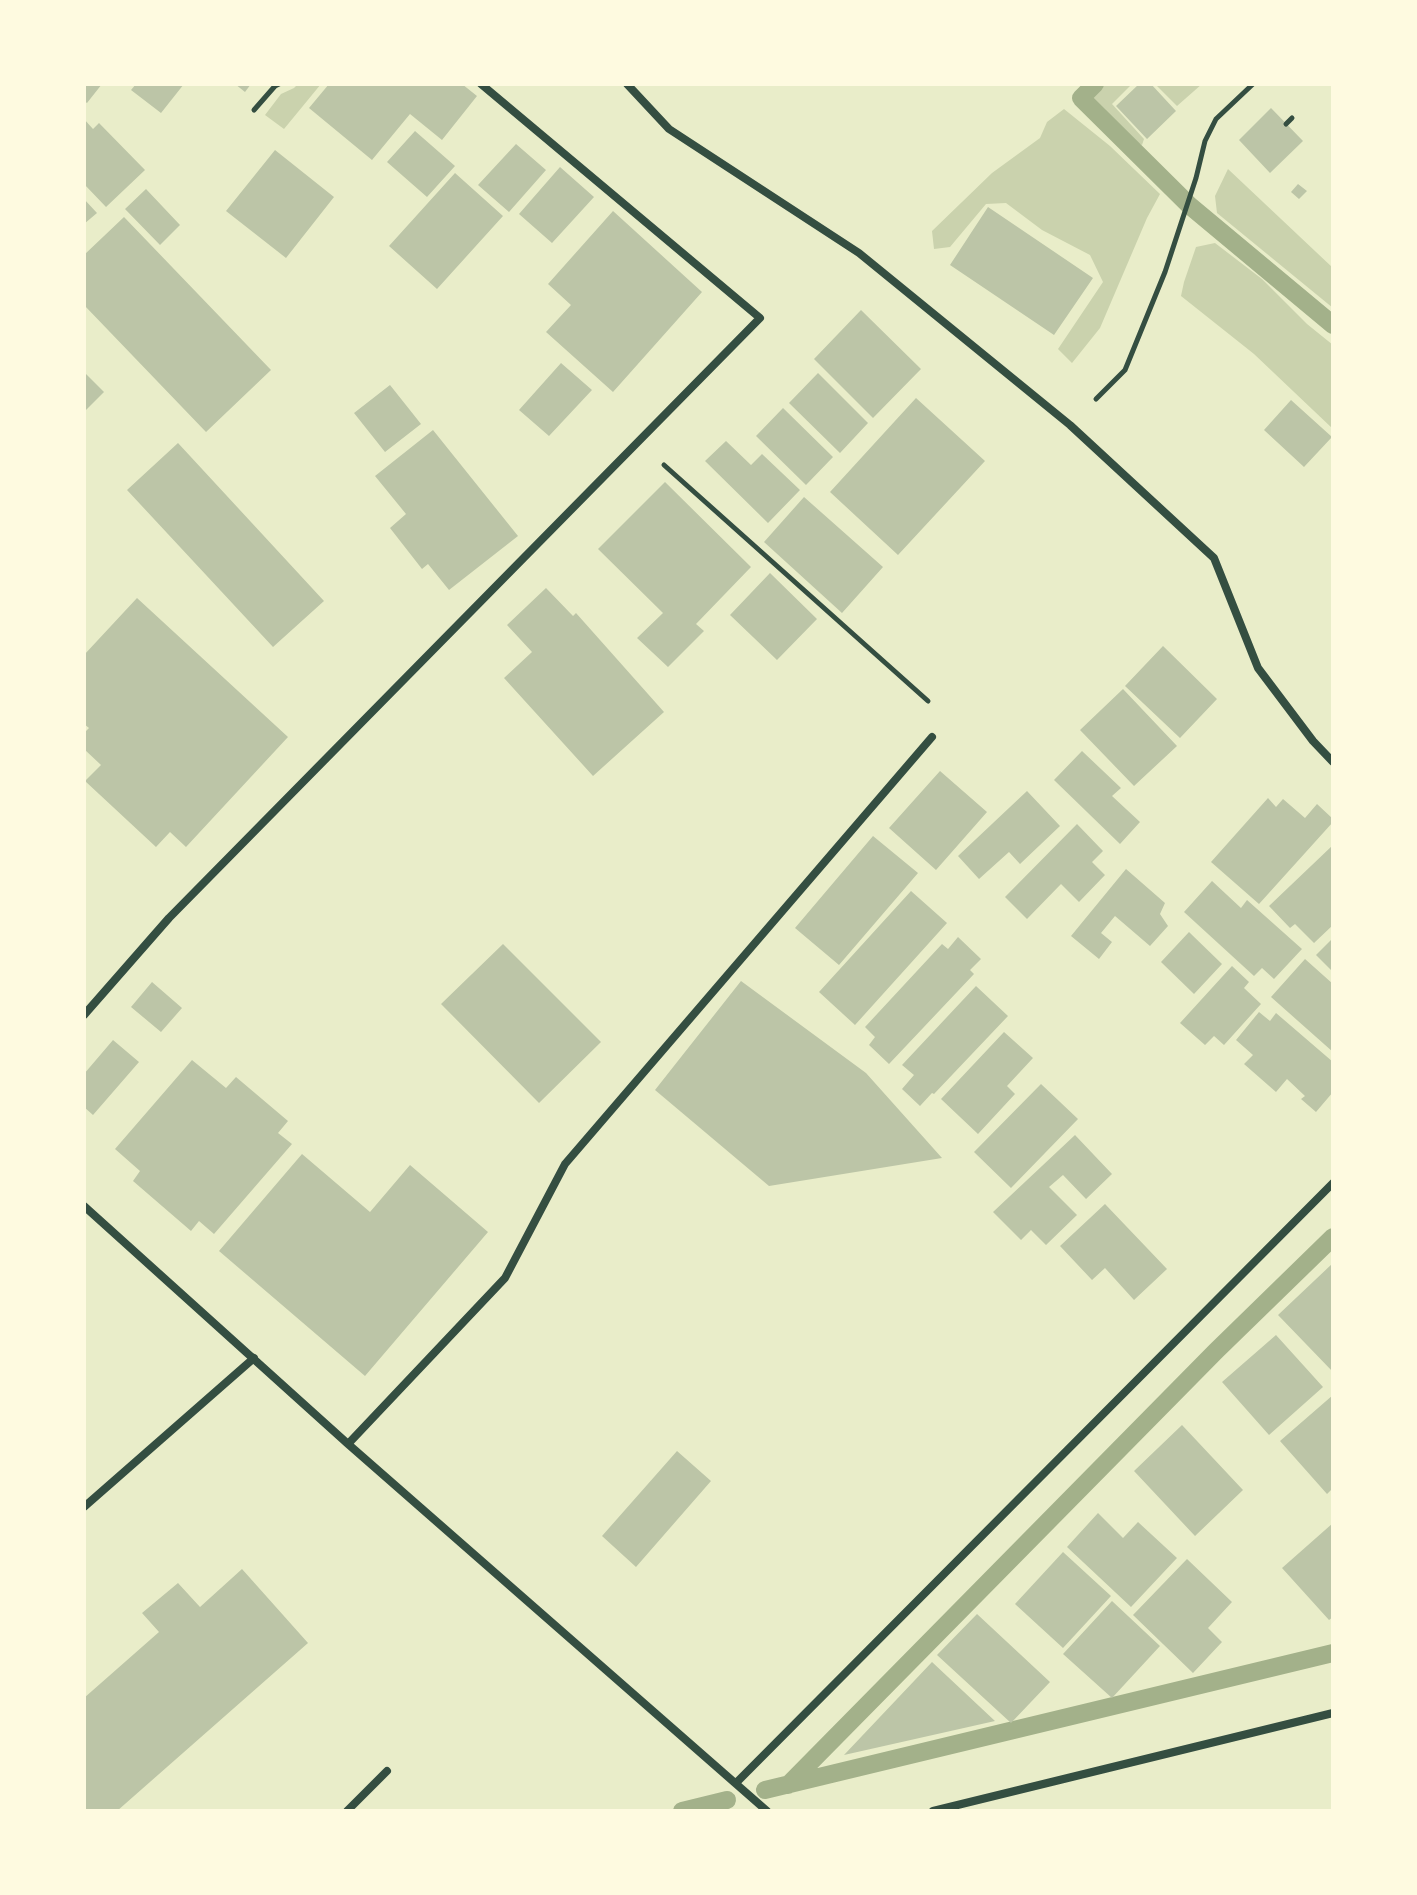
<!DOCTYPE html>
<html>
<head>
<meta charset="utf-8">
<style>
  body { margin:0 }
  #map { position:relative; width:1417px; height:1895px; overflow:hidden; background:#e9edc9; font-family:"PT Sans",sans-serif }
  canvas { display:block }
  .frame { position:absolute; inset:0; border:86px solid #fefae0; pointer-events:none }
</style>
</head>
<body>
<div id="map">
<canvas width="1417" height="1895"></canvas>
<div class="frame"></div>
</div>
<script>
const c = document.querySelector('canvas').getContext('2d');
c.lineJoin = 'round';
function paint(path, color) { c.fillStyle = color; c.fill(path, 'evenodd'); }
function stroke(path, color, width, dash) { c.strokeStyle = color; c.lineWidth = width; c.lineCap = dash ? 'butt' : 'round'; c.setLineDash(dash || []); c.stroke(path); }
const green = new Path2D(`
  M298 84H321L284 129 265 115 281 94 294 88Z
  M1101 84H1132L1112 104 1144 139 1142 145C1122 137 1106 115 1092 99Z
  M1155 84H1202L1177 106Z
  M1064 109 1110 146 1160 194 1147 218 1100 328 1072 363 1058 349 1103 282 1090 255 1042 230 1006 203 986 204 950 247 934 249 932 231 992 173 1040 138 1047 122Z
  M1228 169 1333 268V308L1217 213 1215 196Z
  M1215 243 1262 279 1307 324 1333 345V429L1254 354 1181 296 1184 282 1196 247Z`);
const stream = new Path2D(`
  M1095 84 1081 98 1189 205 1333 325
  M788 1785 1216 1351 1333 1237
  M765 1790 1333 1653
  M682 1811 727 1800`);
const building = new Path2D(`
  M84 84H102L87 103 84 101Z
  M136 84H184L161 113 131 90Z
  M235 84H251L245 92Z
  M329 84H462L477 96 442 140 410 114 372 160 309 108Z
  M1139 84H1151L1176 111 1147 139 1116 106Z
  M1271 108 1303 141 1270 173 1239 140Z
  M84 119 93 129 99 123 145 170 106 207 84 184Z
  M415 131 455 166 427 197 387 162Z
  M516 144 546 170 509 212 478 185Z
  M275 150 334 197 286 258 226 211Z
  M560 167 594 197 552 243 519 214Z
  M455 173 503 216 437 289 389 246Z
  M1298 184 1307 191 1299 199 1291 192Z
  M146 189 180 225 160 245 125 209Z
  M84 199 97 213 84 224Z
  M988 207 1093 278 1054 335 950 265Z
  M613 211 702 292 613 392 546 332 571 305 548 284Z
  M124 217 271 370 206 432 84 305V255Z
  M861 310 921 369 873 418 814 359Z
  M561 363 592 390 549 436 519 410Z
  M84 372 104 392 84 412Z
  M818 373 868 423 840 453 789 403Z
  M390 385 421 424 385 452 354 413Z
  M916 398 985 461 898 555 830 492Z
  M1291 400 1332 437 1304 467 1264 430Z
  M783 408 833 457 806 485 756 436Z
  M433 430 518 536 449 590 428 564 422 569 390 528 406 514 375 476Z
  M726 441 751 465 762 454 800 490 768 523 705 461Z
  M178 443 324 601 273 647 127 490Z
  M665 482 751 567 696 624 704 631 668 667 637 638 663 613 598 549Z
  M804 497 883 567 842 613 764 542Z
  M770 573 817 619 777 660 730 615Z
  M546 588 573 616 576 613 664 712 593 776 504 678 532 652 507 625Z
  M137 598 288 737 186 847 170 832 156 847 85 781 101 765 84 749V733L89 728 84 724V655Z
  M1163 646 1217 699 1180 738 1125 686Z
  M1123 689 1177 746 1134 786 1080 730Z
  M1082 751 1121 788 1112 796 1140 822 1120 844 1054 780Z
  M940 771 987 812 936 870 889 828Z
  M1027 791 1060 826 1020 864 1009 852 979 879 958 856Z
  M1268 798 1276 807 1283 799 1305 818 1317 804 1333 819V822L1259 904 1211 862Z
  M1077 824 1103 851 1092 862 1105 875 1079 902 1061 884 1027 919 1005 897Z
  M873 836 918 873 839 965 795 928Z
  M1333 845V925L1314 943 1295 924 1290 928 1269 906Z
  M1126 869 1165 903 1160 914 1168 926 1150 946 1115 916 1101 933 1112 942 1099 959 1071 936Z
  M1212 881 1241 908 1247 900 1302 949 1274 979 1262 968 1254 976 1184 912Z
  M911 891 947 923 855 1025 819 992Z
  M1189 932 1222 964 1194 994 1161 962Z
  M958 937 981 959 970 970 974 974 889 1064 869 1045 875 1037 865 1027 942 944 948 949Z
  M1333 938V972L1316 955Z
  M503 944 601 1042 539 1103 441 1004Z
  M1305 959 1333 984V1052L1271 997Z
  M1232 966 1249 982 1244 988 1261 1004 1224 1045 1214 1036 1205 1045 1180 1023Z
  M741 981 866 1073 942 1158 769 1186 655 1090Z
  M152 982 182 1008 161 1032 131 1007Z
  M976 986 1008 1016 934 1094 932 1093 920 1106 902 1089 914 1075 902 1065Z
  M1259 1012 1270 1021 1276 1013 1333 1062V1092L1316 1112 1301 1099 1305 1096 1287 1079 1276 1092 1244 1064 1253 1055 1236 1040Z
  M1004 1032 1033 1058 1007 1086 1015 1094 978 1134 941 1099Z
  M113 1040 139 1062 93 1115 84 1107V1074Z
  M192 1060 226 1088 236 1077 288 1121 278 1133 292 1144 214 1234 199 1221 191 1231 133 1181 140 1171 115 1149Z
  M1041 1084 1078 1119 1011 1188 974 1152Z
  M1075 1135 1112 1174 1086 1199 1063 1175 1049 1187 1077 1215 1046 1245 1031 1230 1021 1240 993 1212Z
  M302 1154 370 1212 410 1165 488 1232 365 1376 219 1251Z
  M1105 1204 1167 1269 1134 1300 1105 1268 1092 1280 1060 1246Z
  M1333 1263V1372L1278 1315Z
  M1276 1335 1323 1387 1269 1435 1222 1382Z
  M1333 1395V1488L1327 1494 1280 1441Z
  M1182 1425 1243 1490 1195 1536 1134 1471Z
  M677 1451 711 1481 636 1567 602 1536Z
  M1098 1513 1123 1538 1138 1522 1177 1558 1131 1607 1067 1547Z
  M1333 1523V1617L1329 1620 1282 1568Z
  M1063 1552 1111 1596 1063 1648 1015 1604Z
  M1187 1559 1232 1602 1208 1628 1222 1642 1193 1673 1133 1615Z
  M242 1569 308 1643 117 1811H84V1698L159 1632 142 1613 178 1583 200 1607Z
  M1112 1601 1160 1646 1112 1698 1063 1654Z
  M977 1614 1050 1682 1011 1723 937 1655Z
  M932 1662 995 1721 844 1755Z`);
const path = new Path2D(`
  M254 110 275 86 279 84
  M1286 124 1292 118
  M1096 399 1125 370 1165 272 1196 178 1205 141 1216 119 1253 84
  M664 465 928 701`);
const minor = new Path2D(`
  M627 84 669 129 859 253 1070 425 1214 558 1258 668 1313 741 1333 762
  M84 1015 169 918 760 318 481 84
  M84 1206 348 1444 767 1811
  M348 1444 505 1278 565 1164 932 737
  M84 1507 254 1358
  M736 1783 1333 1183
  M347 1811 387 1771
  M933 1811 1333 1713`);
paint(green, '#cad2ad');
stroke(stream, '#a3b18a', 18);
paint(building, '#bcc5a7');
stroke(path, '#344e41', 5);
stroke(minor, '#344e41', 8);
</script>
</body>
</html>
